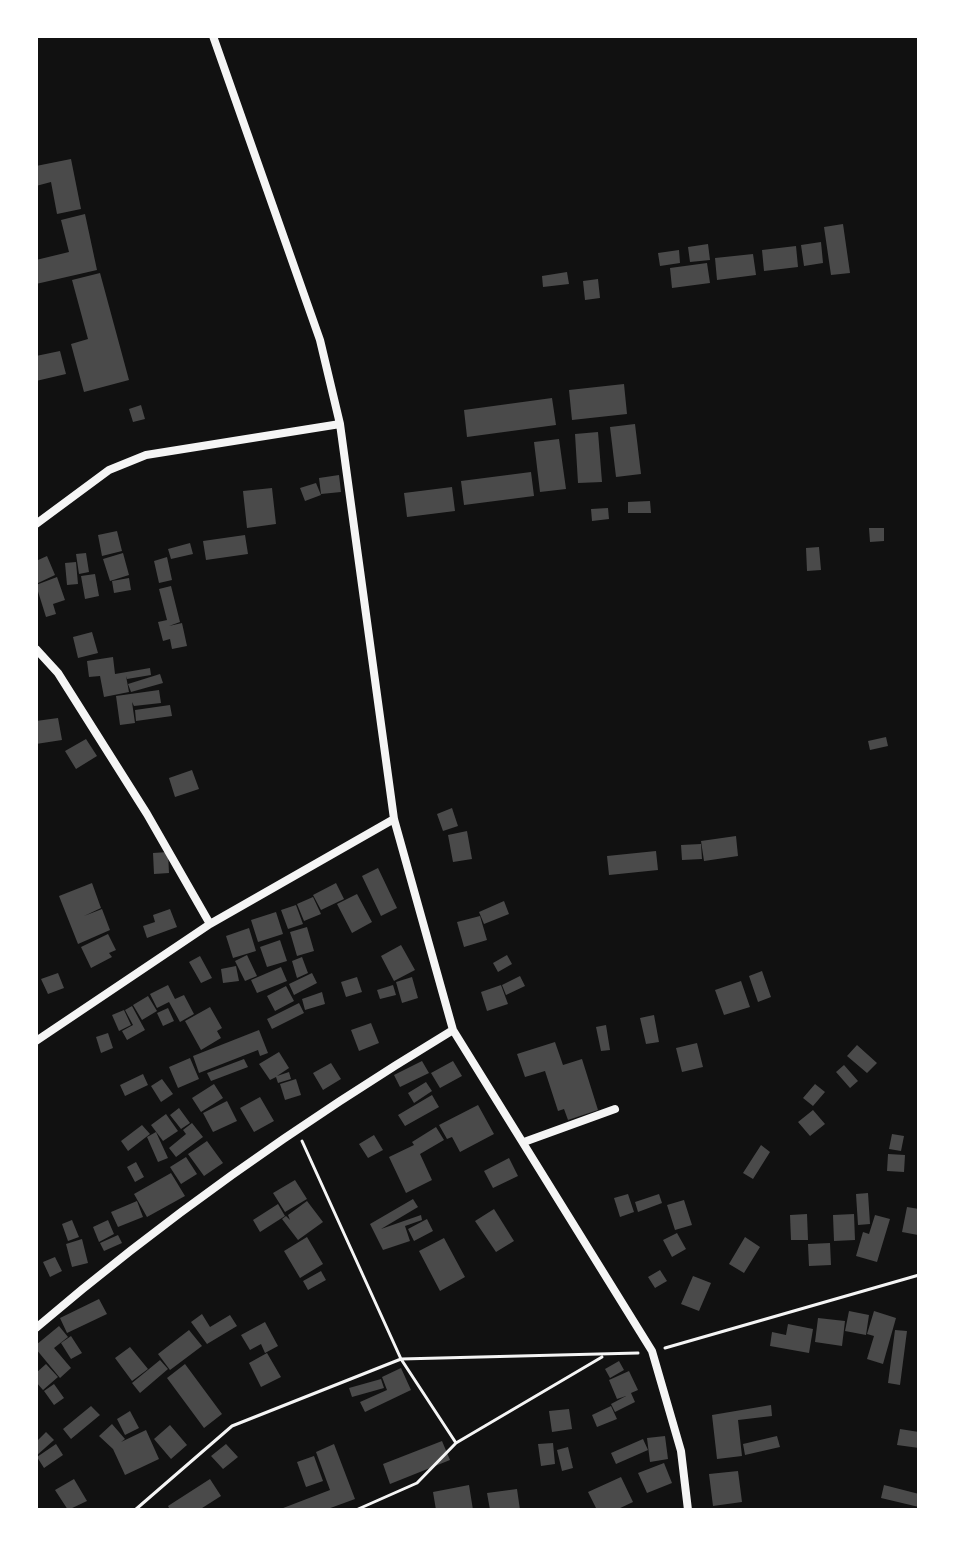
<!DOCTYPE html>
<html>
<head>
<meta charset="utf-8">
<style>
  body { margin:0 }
  #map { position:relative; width:955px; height:1546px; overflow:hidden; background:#111; font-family:"Work Sans",sans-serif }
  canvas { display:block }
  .frame { position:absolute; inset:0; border:38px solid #fff; pointer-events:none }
</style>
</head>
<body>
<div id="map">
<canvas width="955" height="1546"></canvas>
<div class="frame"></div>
</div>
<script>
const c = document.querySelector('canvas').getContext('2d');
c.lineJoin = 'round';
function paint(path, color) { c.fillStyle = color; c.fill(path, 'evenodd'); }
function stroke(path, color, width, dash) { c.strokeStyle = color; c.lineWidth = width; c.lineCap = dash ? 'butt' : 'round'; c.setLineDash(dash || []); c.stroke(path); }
const building = new Path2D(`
  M71 159 81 209 57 214 51 182 36 186V166Z
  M85 214 97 270 36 284V260L69 252 61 220Z
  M843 224 850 273 831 275 824 227Z
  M821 242 823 263 804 266 801 245Z
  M708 244 710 260 690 262 688 247Z
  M796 246 798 267 764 271 762 250Z
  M679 250 680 263 660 266 658 253Z
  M753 254 756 275 717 280 715 258Z
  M707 263 710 283 672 288 670 268Z
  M567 272 569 284 543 287 542 276Z
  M100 273 129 380 84 392 71 344 88 339 72 280Z
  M598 279 600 298 585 300 583 281Z
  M60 351 66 374 36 381V356Z
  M624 384 627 414 572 420 569 390Z
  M552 398 556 425 467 437 464 410Z
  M141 405 145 419 133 422 129 409Z
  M635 424 641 474 616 477 610 427Z
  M598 432 602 482 578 483 575 434Z
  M559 439 566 489 540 492 534 442Z
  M531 472 534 496 464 505 461 481Z
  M339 475 341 492 321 494 319 478Z
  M316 483 321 495 305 501 300 488Z
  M452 487 455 511 407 517 404 493Z
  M272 488 276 524 247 528 243 491Z
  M650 501 651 513H628V502Z
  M608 508 609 519 592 521 591 509Z
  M869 528H884V541L870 542Z
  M117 531 122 551 102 556 98 535Z
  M245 535 248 554 206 560 203 541Z
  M190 543 193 554 171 559 168 549Z
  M819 547 821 570 807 571 806 548Z
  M86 553 89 572 79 574 76 554Z
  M123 553 129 575 110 581 103 559Z
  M47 556 55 575 38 583 36 561Z
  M167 557 172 580 159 583 154 561Z
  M76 562 78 584 67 585 65 563Z
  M95 574 99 596 85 599 81 576Z
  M57 577 65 600 53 604 56 614 46 617 36 585Z
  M129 578 131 590 114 593 112 581Z
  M171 586 180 622 169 626 182 623 187 646 172 649 170 639 163 641 158 622 167 620 159 589Z
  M92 632 98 653 78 658 73 637Z
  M113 657 115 674 150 668 151 675 127 679 126 676 129 692 104 697 100 676 89 677 87 661Z
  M160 674 163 683 131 692 128 684Z
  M159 690 161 703 134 706 132 702 135 723 120 725 116 696Z
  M170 705 172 716 136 721 135 710Z
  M58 718 62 740 36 744V721Z
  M886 737 888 746 870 750 868 741Z
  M86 739 97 756 76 769 65 751Z
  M192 770 199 789 175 797 169 778Z
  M452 808 458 826 443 831 437 814Z
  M467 831 472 859 453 862 448 835Z
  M736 836 738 856 704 861 701 841Z
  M701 844 702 859 682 860 681 845Z
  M656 851 658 870 609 875 607 856Z
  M168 852 169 873 154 874 153 853Z
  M378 868 397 908 381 916 362 876Z
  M92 883 101 908 84 916 102 909 110 930 78 944 59 896Z
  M336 883 344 899 321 910 313 895Z
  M357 894 372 922 352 933 337 904Z
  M313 897 321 914 304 921 297 904Z
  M504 901 509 914 484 924 479 912Z
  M296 905 303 924 288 929 281 910Z
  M170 909 177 927 147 938 143 926 155 922 153 915Z
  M276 912 283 934 258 942 251 920Z
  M480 916 487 940 464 947 457 922Z
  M307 927 314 951 297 956 290 932Z
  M249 928 256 951 233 958 226 936Z
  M108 934 116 950 109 953 112 957 91 968 81 947Z
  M280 940 287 961 267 967 260 947Z
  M401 945 415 970 394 981 381 956Z
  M247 955 257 976 245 981 235 961Z
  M507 955 512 964 498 972 493 963Z
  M200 956 212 978 201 983 189 962Z
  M302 957 308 973 297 978 292 961Z
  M236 966 239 981 223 983 221 969Z
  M281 967 287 981 257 993 251 980Z
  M762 971 771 997 758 1002 749 976Z
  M58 973 64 988 48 994 41 979Z
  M312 973 317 983 294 995 289 984Z
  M520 976 525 986 506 995 502 985Z
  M357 977 362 992 346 997 341 982Z
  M412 977 418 998 402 1003 396 982Z
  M741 981 750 1007 724 1015 715 990Z
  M168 985 175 999 184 995 194 1014 180 1022 169 1002 157 1008 150 994Z
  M393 985 396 995 380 999 377 990Z
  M501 985 508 1004 487 1011 481 992Z
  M286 986 294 1001 275 1011 267 996Z
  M322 992 325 1004 305 1010 302 999Z
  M148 996 157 1011 142 1020 133 1005Z
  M299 1003 304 1013 272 1029 267 1019Z
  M132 1006 145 1030 127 1040 122 1031 133 1025 125 1010Z
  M210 1007 222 1028 217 1031 221 1038 201 1050 185 1021Z
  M168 1008 174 1021 163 1026 157 1013Z
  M124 1010 131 1025 119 1031 112 1015Z
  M654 1015 659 1042 646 1044 640 1018Z
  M371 1023 379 1043 359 1051 351 1030Z
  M606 1025 610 1050 601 1051 596 1027Z
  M259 1030 268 1053 260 1056 258 1050 199 1073 193 1056Z
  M108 1033 113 1048 101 1053 96 1037Z
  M555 1042 563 1065 582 1059 598 1110 568 1120 564 1109 558 1111 545 1071 525 1077 517 1054Z
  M697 1043 703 1067 682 1072 676 1048Z
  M857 1045 877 1063 867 1073 847 1056Z
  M279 1052 289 1068 277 1076 289 1072 291 1079 278 1083 276 1077 270 1080 259 1064Z
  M190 1058 199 1079 178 1088 169 1067Z
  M244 1059 248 1067 211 1081 207 1073Z
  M422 1061 429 1073 400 1087 394 1075Z
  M453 1061 462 1076 440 1088 431 1073Z
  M331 1063 341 1079 323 1090 313 1073Z
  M844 1065 858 1081 850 1088 836 1072Z
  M143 1074 148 1085 125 1096 120 1085Z
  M162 1079 173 1094 161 1102 151 1086Z
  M296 1079 301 1095 285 1100 280 1084Z
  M426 1082 432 1091 414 1103 408 1093Z
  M214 1084 223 1098 201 1112 192 1098Z
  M815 1084 825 1092 813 1106 803 1098Z
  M432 1095 439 1107 405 1126 398 1115Z
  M260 1097 274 1121 254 1132 240 1108Z
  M227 1101 237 1121 213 1132 203 1113Z
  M478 1105 494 1134 460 1152 452 1137 447 1139 439 1125Z
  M179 1108 190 1123 181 1129 170 1115Z
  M813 1110 825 1124 810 1136 798 1122Z
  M166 1114 178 1131 163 1141 151 1125Z
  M192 1123 203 1137 176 1157 169 1148 186 1134 183 1130Z
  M142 1125 150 1134 128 1151 121 1141Z
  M436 1127 444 1140 420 1154 432 1180 406 1193 389 1157 414 1145 412 1142Z
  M156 1132 168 1158 158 1162 147 1137Z
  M892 1134 904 1136 901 1151 889 1149Z
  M374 1135 383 1150 368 1158 359 1144Z
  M207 1141 223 1163 204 1176 188 1154Z
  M761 1145 770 1152 753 1179 743 1173Z
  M888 1154 905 1155 904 1172 887 1171Z
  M186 1157 197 1174 181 1184 170 1167Z
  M509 1158 518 1176 493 1188 484 1171Z
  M136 1162 144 1177 135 1182 127 1167Z
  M171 1173 185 1196 147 1217 134 1194Z
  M295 1180 307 1199 285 1212 273 1193Z
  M868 1193 870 1224 858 1225 856 1194Z
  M628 1194 634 1212 620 1217 614 1198Z
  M659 1194 662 1203 638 1212 635 1202Z
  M413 1199 418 1207 381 1229 421 1215 422 1220 405 1226 410 1241 383 1250 370 1224Z
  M684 1200 692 1225 675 1230 667 1205Z
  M137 1201 143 1217 118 1227 111 1212Z
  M307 1201 323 1222 298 1240 282 1219 286 1216 290 1220 288 1215Z
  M278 1204 285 1216 260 1232 253 1220Z
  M907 1207 919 1209 918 1235 902 1232Z
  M494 1209 514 1241 496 1252 475 1221Z
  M807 1214 808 1240H791L790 1215Z
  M854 1214 855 1240 834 1241 833 1215Z
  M875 1215 890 1219 877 1262 856 1256 863 1232 869 1234Z
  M427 1219 433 1231 414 1241 408 1229Z
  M72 1220 79 1237 68 1241 62 1224Z
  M108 1220 114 1234 99 1242 93 1227Z
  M677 1233 686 1249 672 1257 663 1240Z
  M118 1235 122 1243 104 1251 100 1243Z
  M307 1237 323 1264 300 1278 284 1251Z
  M745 1237 760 1247 744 1273 729 1264Z
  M444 1238 465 1277 440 1291 419 1251Z
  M82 1239 88 1263 72 1267 66 1244Z
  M830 1243 831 1265 809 1266 808 1244Z
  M55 1257 62 1271 50 1277 43 1262Z
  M660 1270 667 1281 655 1288 648 1277Z
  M321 1271 326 1280 308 1290 303 1281Z
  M693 1276 711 1283 699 1311 681 1304Z
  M99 1299 107 1314 67 1333 60 1318Z
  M849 1311 869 1315 866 1335 845 1331Z
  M874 1311 896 1318 883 1364 867 1359 874 1336 867 1334Z
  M202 1314 210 1327 230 1315 237 1326 207 1344 191 1322Z
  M818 1318 845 1321 842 1346 815 1342Z
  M265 1322 278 1346 265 1353 261 1344 250 1350 241 1335Z
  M788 1324 813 1329 809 1353 770 1346 772 1332 786 1335Z
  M59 1326 68 1337 54 1348 71 1368 60 1378 36 1349V1345Z
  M189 1330 202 1346 170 1370 158 1354Z
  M895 1330 907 1331 900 1385 888 1383Z
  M71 1336 82 1353 71 1359 61 1343Z
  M130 1347 148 1369 132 1381 115 1358Z
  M267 1353 281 1377 261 1387 249 1363Z
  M160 1360 168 1369 140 1393 132 1383Z
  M619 1361 624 1370 610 1378 605 1369Z
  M46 1364 58 1377 43 1390 36 1382V1373Z
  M185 1364 222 1414 204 1428 167 1378Z
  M401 1368 411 1390 365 1412 360 1402 387 1390 382 1377Z
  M629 1371 638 1390 631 1393 635 1402 615 1412 611 1404 626 1396 617 1399 609 1380Z
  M381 1379 384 1388 352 1397 349 1388Z
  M54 1384 64 1398 54 1405 44 1391Z
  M771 1405 772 1416 738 1420 742 1456 717 1459 712 1415Z
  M91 1406 100 1415 71 1439 63 1429Z
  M611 1406 617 1419 597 1427 592 1415Z
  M569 1409 572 1429 552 1432 549 1411Z
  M130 1411 139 1428 125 1435 117 1419Z
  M112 1424 125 1439 121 1442 146 1430 159 1459 125 1475 113 1449 99 1436Z
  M170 1425 187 1445 171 1459 154 1439Z
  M900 1429 919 1432V1448L897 1445Z
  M46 1432 54 1440 36 1456V1442Z
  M665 1436 668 1459 650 1462 647 1438Z
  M777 1436 780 1447 745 1455 743 1444Z
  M643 1439 648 1450 616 1464 611 1453Z
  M442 1441 450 1460 390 1484 383 1464Z
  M553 1443 555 1464 541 1466 538 1444Z
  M56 1444 63 1455 44 1468 37 1457Z
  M226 1444 238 1457 223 1469 211 1456Z
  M334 1444 355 1499 325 1510H278L330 1490 316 1452Z
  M568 1447 573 1468 562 1471 557 1450Z
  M314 1456 323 1481 306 1487 297 1462Z
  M664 1463 672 1483 647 1493 638 1473Z
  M738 1471 742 1502 713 1506 709 1474Z
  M621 1477 633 1502 616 1510H597L588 1492Z
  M74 1479 87 1501 68 1510 55 1490Z
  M210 1479 221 1496 199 1510H170L168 1506Z
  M469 1485 473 1510H436L433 1492Z
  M884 1485 919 1494V1507L881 1498Z
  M517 1489 520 1510H490L487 1493Z`);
const path = new Path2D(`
  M302 1141 401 1359 638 1353
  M665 1348 919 1275
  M135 1510 232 1426 401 1359 456 1443 602 1357
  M356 1510 417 1483 456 1443`);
const minor = new Path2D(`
  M213 36 320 340 340 424 394 819 453 1030 652 1351 681 1451 688 1510
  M36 524 109 470 146 455 340 424
  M36 649 58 673 147 814 210 924
  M36 1041 210 924 394 819
  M524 1142 615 1109
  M36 1328C168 1215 304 1120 453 1030`);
paint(building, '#4a4a4a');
stroke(path, '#f5f5f5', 3);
stroke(minor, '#f5f5f5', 8);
</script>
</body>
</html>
